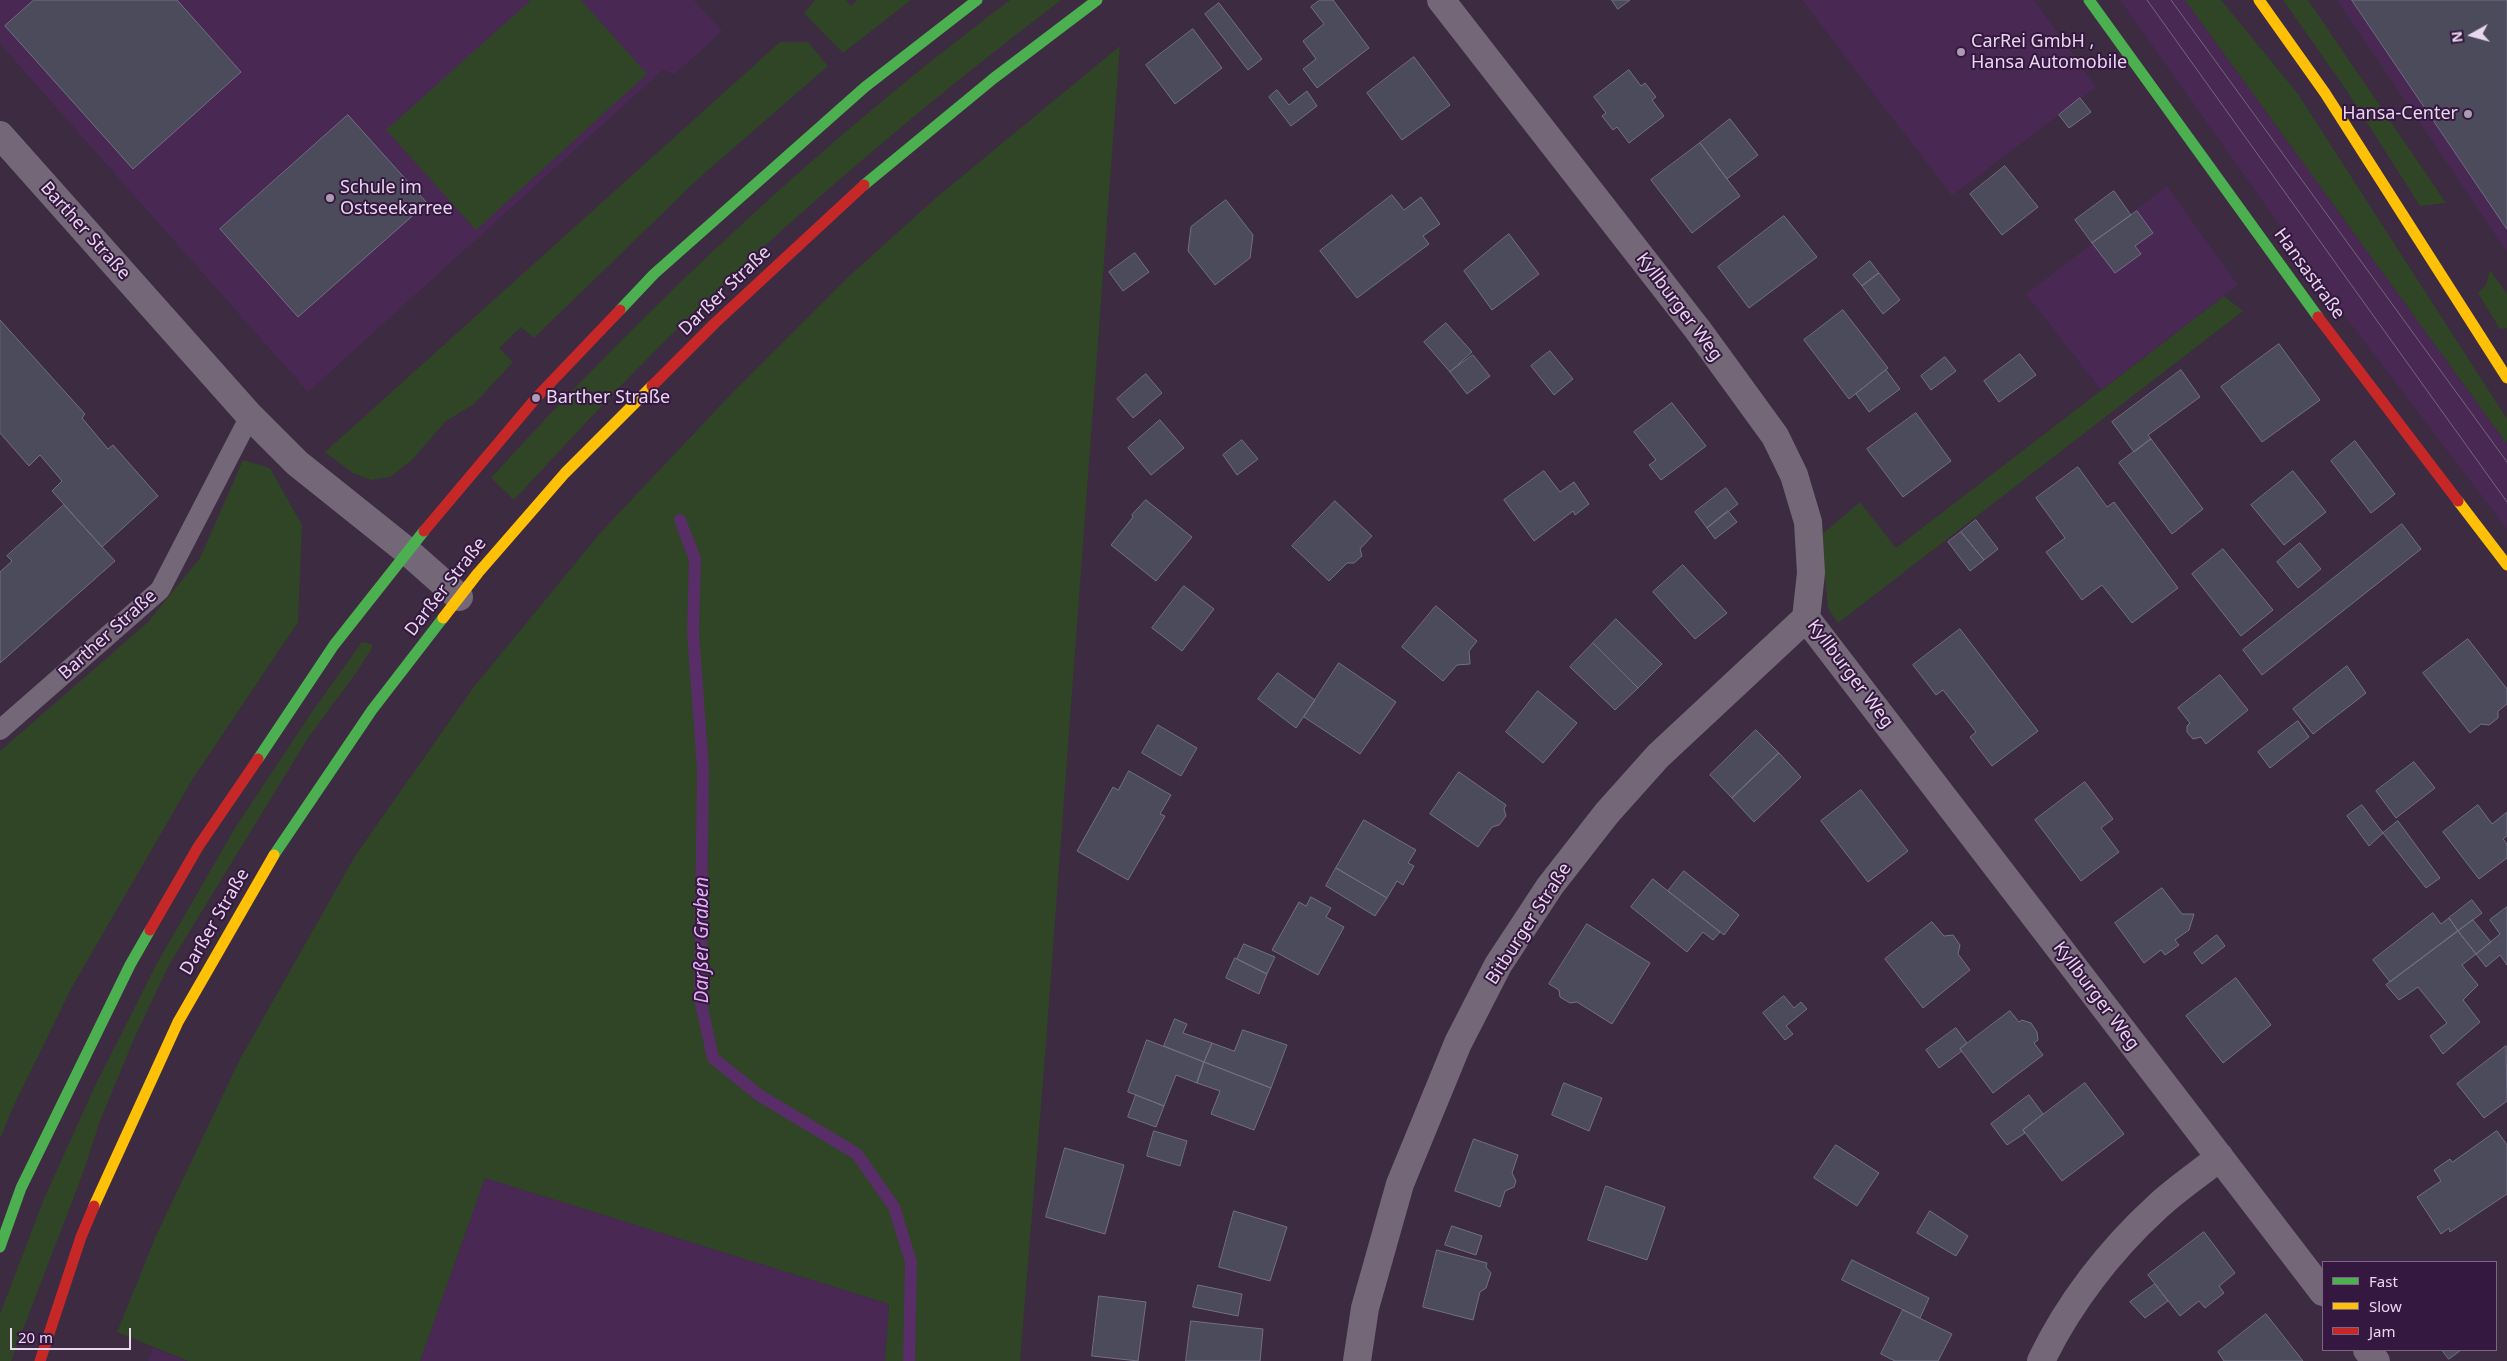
<!DOCTYPE html>
<html>
<head>
<meta charset="utf-8">
<style>
  body { margin:0 }
  #map { position:relative; width:2507px; height:1361px; overflow:hidden; background:#3c2b41; font-family:"Noto Sans",sans-serif }
  canvas { display:block }
  .legend { position:absolute; left:2322px; top:1261px; width:175px; height:90px; box-sizing:border-box; background:#35183f; border:1px solid #7d6486; margin:0; padding:6px 9px; list-style:none; font-size:15px; color:#e9d7f0 }
  .legend li { display:flex; align-items:center; gap:10px; height:25px }
  .legend b { width:25px; border:1px solid #7d6486 }
  .north { position:absolute; left:2447px; top:10px; width:50px; height:50px; -webkit-text-stroke:4px #35183f; paint-order:stroke; rotate:263deg; font-size:14px; font-weight:700; line-height:20px; text-align:center; color:#e9d7f0 }
  .north::after { content:''; display:block; margin:auto; width:18px; height:22px; background:#e9d7f0; clip-path:polygon(50% 0,100% 100%,50% 72%,0 100%) }
  .scale { position:absolute; left:10px; top:1328px; width:121px; height:22px; box-sizing:border-box; border:2px solid #e9d7f0; border-top:0; padding-left:6px; font-size:15px; line-height:18px; white-space:nowrap; color:#e9d7f0; -webkit-text-stroke:4px #35183f; paint-order:stroke }
</style>
</head>
<body>
<div id="map">
<canvas width="2507" height="1361"></canvas>
<ul class="legend">
<li><b style="height:6px;background:#4caf50"></b>Fast</li>
<li><b style="height:6px;background:#ffc107"></b>Slow</li>
<li><b style="height:6px;background:#c62828"></b>Jam</li>
</ul>
<div class="north">N</div>
<div class="scale">20 m</div>
</div>
<script>
const c = document.querySelector('canvas').getContext('2d');
c.lineJoin = 'round';
function paint(path, color) { c.fillStyle = color; c.fill(path, 'evenodd'); }
function stroke(path, color, width, dash) { c.strokeStyle = color; c.lineWidth = width; c.lineCap = dash ? 'butt' : 'round'; c.setLineDash(dash || []); c.stroke(path); }
function write(font, color, halo, rows, align = 'center') {
  c.font = font + ' "Noto Sans",sans-serif'; c.lineWidth = 4; c.setLineDash([]); c.textBaseline = 'middle'; c.strokeStyle = halo; c.fillStyle = color; for (const [text, x, y, turn = 0] of rows) {
    c.save(); c.translate(x, y); c.rotate((+turn || 0) * Math.PI / 180); c.textAlign = isNaN(turn) ? turn : align; if (halo) c.strokeText(text, 0, 0); c.fillText(text, 0, 0); c.restore();
  }
}
const built = new Path2D(`
  M0 0H694L722 31 675 74 663 70 308 392 0 44Z
  M1802 0H2034L2096 87 1952 196Z
  M2120 0H2185L2507 444V529L2335 303Z
  M2337 0H2507V252Z
  M2167 186 2238 285 2101 390 2026 294Z
  M485 1178 889 1304 885 1361H420Z
  M153 1348 188 1361H148Z`);
const green = new Path2D(`
  M531 0H581L647 74 476 230 386 130Z
  M815 0H846L851 6 857 0H911L843 53 804 13Z
  M1010 0H1061C926 103 795 213 673 333 618 387 566 444 514 500L491 478C649 304 822 141 1010 0Z
  M2185 0H2221L2298 94 2507 419V444Z
  M2283 0H2308L2446 203 2420 206 2345 88Z
  M780 42H808L828 66 699 178 534 338 521 327 499 348 513 362 474 404 446 421 412 460 390 477 371 480 353 473 325 452Z
  M1120 46 1044 1069 1020 1361H885L889 1304 485 1178 420 1361H188L117 1332 155 1238 239 1061 355 856 473 688 601 532 732 393 846 279 937 197Z
  M2490 270 2507 294V328L2500 329 2478 293 2486 285Z
  M2224 296 2243 311 1838 623 1828 608 1821 535 1860 502 1896 548Z
  M243 460 270 468 302 525 298 622 192 780 72 987 14 1105 0 1139V751L148 622 200 558Z
  M362 642 372 644V648L356 673 308 738 169 965 134 1039 100 1121 83 1173 11 1361H0V1314L44 1199 94 1088 157 963 235 828 314 709Z`);
const stream = new Path2D(`
  M680 520 695 559 693 632 703 769 700 999 713 1058 759 1095 857 1154 894 1207 911 1262 909 1361`);
const building = new Path2D(`
  M34 0H177L241 72 133 169 5 26Z
  M1320 0H1333L1369 48 1317 88 1303 69 1316 59 1303 41 1324 24 1311 7Z
  M1612 0H1630L1618 9Z
  M2352 0H2507V229Z
  M1219 3 1262 59 1248 70 1205 14Z
  M1193 29 1222 68 1175 104 1146 65Z
  M1414 57 1450 105 1402 140 1367 93Z
  M1629 70 1641 86 1645 83 1656 97 1652 100 1664 116 1629 143 1617 127 1613 130 1602 116 1606 113 1594 97Z
  M1277 90 1289 105 1307 91 1317 106 1291 126 1269 97Z
  M2080 98 2091 112 2069 128 2059 115Z
  M348 115 427 203 298 317 220 229Z
  M1730 119 1758 155 1727 179 1700 143Z
  M1700 143 1740 196 1692 233 1651 180Z
  M2005 166 2038 207 2002 235 1970 194Z
  M2114 191 2131 215 2092 243 2075 220Z
  M1392 195 1404 210 1421 197 1440 224 1423 236 1429 244 1357 298 1320 251Z
  M1226 200 1253 235 1250 258 1215 285 1188 251 1191 227Z
  M2137 211 2153 233 2135 246 2141 254 2115 273 2092 243Z
  M1784 216 1817 257 1749 308 1718 267Z
  M1509 234 1539 274 1492 310 1464 271Z
  M1135 253 1149 272 1123 291 1109 272Z
  M1870 261 1879 273 1862 286 1853 275Z
  M1879 273 1900 300 1883 314 1862 286Z
  M1843 310 1888 368 1849 399 1804 340Z
  M0 320 85 414 82 418 108 449 113 445 158 496 102 547 52 491 62 481 40 455 29 466 0 433Z
  M1446 323 1472 352 1450 372 1424 342Z
  M2279 344 2320 400 2262 442 2221 387Z
  M1550 351 1573 379 1554 395 1531 366Z
  M2020 354 2036 375 1999 402 1984 381Z
  M1473 355 1490 376 1467 394 1450 372Z
  M1945 357 1956 371 1931 390 1921 376Z
  M1886 370 1900 389 1869 412 1856 394Z
  M2181 370 2200 397 2148 435 2151 439 2134 452 2112 422Z
  M1146 374 1162 393 1133 418 1117 399Z
  M1672 403 1706 446 1661 480 1649 465 1656 460 1634 432Z
  M1916 413 1951 461 1903 497 1867 449Z
  M1160 420 1184 448 1151 475 1128 448Z
  M2151 439 2203 509 2172 534 2119 463Z
  M1242 440 1258 459 1237 475 1223 455Z
  M2355 441 2395 494 2371 513 2331 461Z
  M2078 467 2107 507 2114 502 2178 588 2132 623 2102 585 2082 600 2046 552 2065 538 2036 498Z
  M1544 471 1560 492 1574 482 1589 504 1575 515 1573 511 1534 541 1504 500Z
  M2293 471 2326 512 2284 545 2251 505Z
  M1726 488 1738 504 1707 528 1695 512Z
  M1146 500 1192 537 1156 581 1111 545 1133 517 1132 515Z
  M1335 501 1372 536 1360 549 1362 556 1354 563H1347L1329 581 1292 546Z
  M64 505 115 561 0 663V572L12 561 7 556Z
  M1728 511 1737 522 1715 539 1707 528Z
  M1976 520 1998 549 1984 560 1961 532Z
  M2402 524 2421 549 2262 675 2243 650Z
  M1961 532 1984 560 1970 571 1948 542Z
  M2300 543 2321 569 2298 588 2277 562Z
  M2223 549 2273 610 2241 636 2192 574Z
  M1683 565 1727 613 1695 639 1653 592Z
  M1184 586 1214 609 1182 651 1152 628Z
  M1436 606 1477 641 1469 651 1470 664 1457 665 1443 681 1402 647Z
  M1616 619 1662 664 1638 688 1593 643Z
  M1960 629 2038 731 1992 766 1970 737 1976 732 1943 690 1936 695 1913 665Z
  M2468 639 2507 689V704L2498 711V718L2489 725 2481 724 2470 733 2423 673Z
  M1593 643 1638 688 1615 710 1570 667Z
  M1339 663 1396 702 1360 754 1304 717Z
  M2347 666 2366 693 2313 734 2293 709Z
  M1278 673 1315 700 1296 728 1258 699Z
  M2220 675 2248 710 2206 744 2201 737 2193 739 2187 732V726L2190 723 2178 708Z
  M1538 691 1577 723 1543 763 1506 732Z
  M2298 721 2309 737 2270 768 2258 752Z
  M1158 725 1197 748 1181 776 1142 753Z
  M1756 730 1779 753 1732 798 1710 775Z
  M1779 753 1801 777 1754 822 1732 798Z
  M2414 762 2435 788 2396 818 2376 791Z
  M1129 771 1171 795 1160 814 1165 816 1128 880 1077 851 1113 787 1118 790Z
  M1459 772 1506 805 1504 809 1506 816 1499 825 1492 827 1478 847 1430 814Z
  M2085 782 2113 819 2101 828 2119 852 2081 881 2035 820Z
  M1861 790 1908 851 1868 882 1821 821Z
  M2362 805 2383 833 2369 846 2347 816Z
  M2478 805 2492 824 2507 812V836L2503 839 2507 844V858L2479 879 2443 832Z
  M1364 820 1416 850 1408 863 1414 866 1403 885 1397 881 1387 898 1336 868Z
  M2398 821 2440 878 2426 888 2383 833Z
  M1336 868 1387 898 1375 916 1326 886Z
  M1684 871 1739 915 1724 935 1668 891Z
  M1653 879 1668 891 1720 932 1713 940 1703 932 1687 952 1631 907Z
  M2162 888 2182 914H2194L2189 930 2175 940 2179 945 2165 955 2161 950 2144 963 2115 923Z
  M1311 897 1331 908 1326 917 1344 927 1318 975 1272 950 1299 902 1306 906Z
  M2472 900 2482 913 2458 931 2449 918Z
  M2507 907V965L2500 955 2486 967 2476 954 2500 934 2490 920Z
  M2433 913 2441 924 2449 918 2458 931 2390 982 2373 960Z
  M2473 920 2491 942 2476 954 2458 931Z
  M1932 922 1944 936 1953 935 1960 945 1958 954 1970 970 1923 1008 1885 959Z
  M1587 924 1650 963 1612 1024 1577 1002 1570 1003 1560 997 1559 990 1549 984Z
  M2458 931 2476 954 2462 965 2478 985 2463 1000 2480 1022 2443 1054 2430 1036 2447 1023 2418 987 2399 1000 2386 985Z
  M2217 935 2225 946 2202 964 2194 953Z
  M1244 944 1275 957 1267 974 1237 959Z
  M1235 958 1267 974 1259 994 1226 978Z
  M2236 978 2271 1025 2223 1063 2186 1016Z
  M1784 996 1794 1008 1801 1002 1807 1009 1786 1026 1793 1034 1785 1040 1763 1013Z
  M2010 1011 2019 1022 2022 1020 2031 1023 2037 1032 2038 1040 2034 1043 2043 1055 1993 1093 1960 1049Z
  M1175 1019 1187 1024 1183 1033 1212 1043 1204 1062 1164 1046Z
  M1956 1028 1967 1043 1960 1049 1962 1051 1939 1068 1926 1050Z
  M1243 1030 1287 1045 1271 1088 1204 1062 1212 1043 1234 1051Z
  M1147 1040 1204 1062 1197 1083 1176 1075 1164 1106 1128 1092Z
  M2506 1046 2507 1101 2484 1118 2457 1084Z
  M1204 1062 1271 1088 1254 1130 1211 1114 1220 1091 1197 1083Z
  M1564 1083 1602 1098 1589 1131 1552 1115Z
  M2085 1083 2124 1134 2062 1181 2023 1130Z
  M1136 1095 1164 1106 1156 1127 1128 1117Z
  M2029 1095 2043 1114 2023 1130 2025 1133 2007 1145 1991 1124Z
  M1154 1131 1187 1141 1180 1166 1147 1156Z
  M2497 1131 2507 1145V1194L2450 1232 2449 1228 2441 1234 2417 1197 2441 1181 2434 1170 2450 1159 2452 1162Z
  M1474 1139 1518 1155 1512 1173 1516 1181 1514 1187 1505 1191 1500 1207 1455 1191Z
  M1836 1145 1879 1173 1857 1206 1814 1178Z
  M1065 1148 1124 1165 1105 1234 1046 1217Z
  M1606 1186 1665 1207 1647 1260 1588 1240Z
  M1234 1211 1287 1227 1270 1281 1219 1267Z
  M1930 1211 1968 1236 1956 1256 1917 1233Z
  M1452 1226 1482 1236 1476 1255 1445 1245Z
  M2204 1232 2235 1273 2219 1286 2224 1293 2205 1308 2199 1301 2180 1316 2148 1275Z
  M1437 1250 1487 1263 1486 1267 1491 1273 1486 1288 1480 1292 1473 1320 1423 1307Z
  M1852 1260 1929 1298 1920 1318 1842 1280Z
  M2155 1284 2168 1301 2145 1318 2130 1302Z
  M1198 1285 1242 1294 1238 1316 1193 1307Z
  M1099 1296 1146 1302 1138 1361 1092 1356Z
  M1903 1310 1952 1334 1938 1361H1895L1881 1354Z
  M2266 1314 2303 1361H2224L2218 1352Z
  M1191 1321 1263 1329 1260 1361H1186Z
  M2442 1350H2461L2449 1359Z`);
const lane = new Path2D(`
  M0 730 160 590 250 416`);
const street = new Path2D(`
  M1441 0 1698 330 1775 436 1794 475 1808 522 1811 573 1806 618 2323 1292
  M0 135 250 416 297 463 407 551 459 597
  M2367 1350 2376 1361
  M1357 1361 1365 1308 1400 1184 1458 1043 1498 965 1550 886 1607 813 1658 756 1806 618
  M2041 1361C2068 1304 2110 1250 2157 1207 2176 1189 2199 1174 2220 1157`);
const fast = new Path2D(`
  M2089 0 2318 317
  M864 185 994 78 1097 0
  M620 310 654 274 865 87 977 0
  M258 759 334 645 424 531
  M274 855 372 710 443 618
  M0 1247 21 1188 130 965 150 930`);
const slow = new Path2D(`
  M2259 0 2325 93 2507 378
  M2458 501 2507 565
  M443 618 478 573 565 473 652 386
  M94 1206 178 1022 274 855`);
const jam = new Path2D(`
  M2318 317 2458 501
  M652 386 715 323 864 185
  M424 531 536 398 620 310
  M150 930 198 847 258 759
  M40 1361 81 1237 94 1206`);
const tram = new Path2D(`
  M2147 0 2507 502
  M2171 0 2507 462`);
const markers = [
  [1961,52,5,"#ac9bb3"],
  [2468,114,5,"#ac9bb3"],
  [330,198,5,"#ac9bb3"],
  [536,398,5,"#ac9bb3"]
];
const poiNames = [
  ["CarRei GmbH ,",1971,42],
  ["Hansa Automobile",1971,63],
  ["Hansa-Center",2458,114,"right"],
  ["Schule im",340,188],
  ["Ostseekarree",340,209],
  ["Barther Straße",546,398]
];
const streetNames = [
  ["Barther Straße",85,231,48],
  ["Hansastraße",2309,274,54],
  ["Darßer Straße",725,291,-44],
  ["Kyllburger Weg",1679,307,53],
  ["Darßer Straße",446,587,-52],
  ["Barther Straße",108,635,-42],
  ["Kyllburger Weg",1850,674,53],
  ["Darßer Straße",215,922,-60],
  ["Bitburger Straße",1529,924,-57],
  ["Kyllburger Weg",2096,996,53]
];
const waterNames = [
  ["Darßer Graben",703,940,-90]
];
paint(built, '#492854');
paint(green, '#2f4525');
stroke(stream, '#592d67', 12);
paint(building, '#4c4b5c');
stroke(building, '#717082', 1);
stroke(lane, '#746878', 20);
stroke(street, '#746878', 28);
stroke(fast, '#4caf50', 11);
stroke(slow, '#ffc107', 11);
stroke(jam, '#c62828', 11);
stroke(tram, '#746778', 1);
for (const [x, y, r, color] of markers) { const dot = new Path2D(); dot.arc(x, y, r, 0, 2 * Math.PI); c.fillStyle = color; c.fill(dot); stroke(dot, '#35183f', 2); }
write('18px', '#e9d7f0', '#35183f', poiNames, 'left');
write('18px', '#e9d7f0', '#35183f', streetNames);
write('italic 19px', '#e5b0f8', '#35183f', waterNames);
</script>
</body>
</html>
